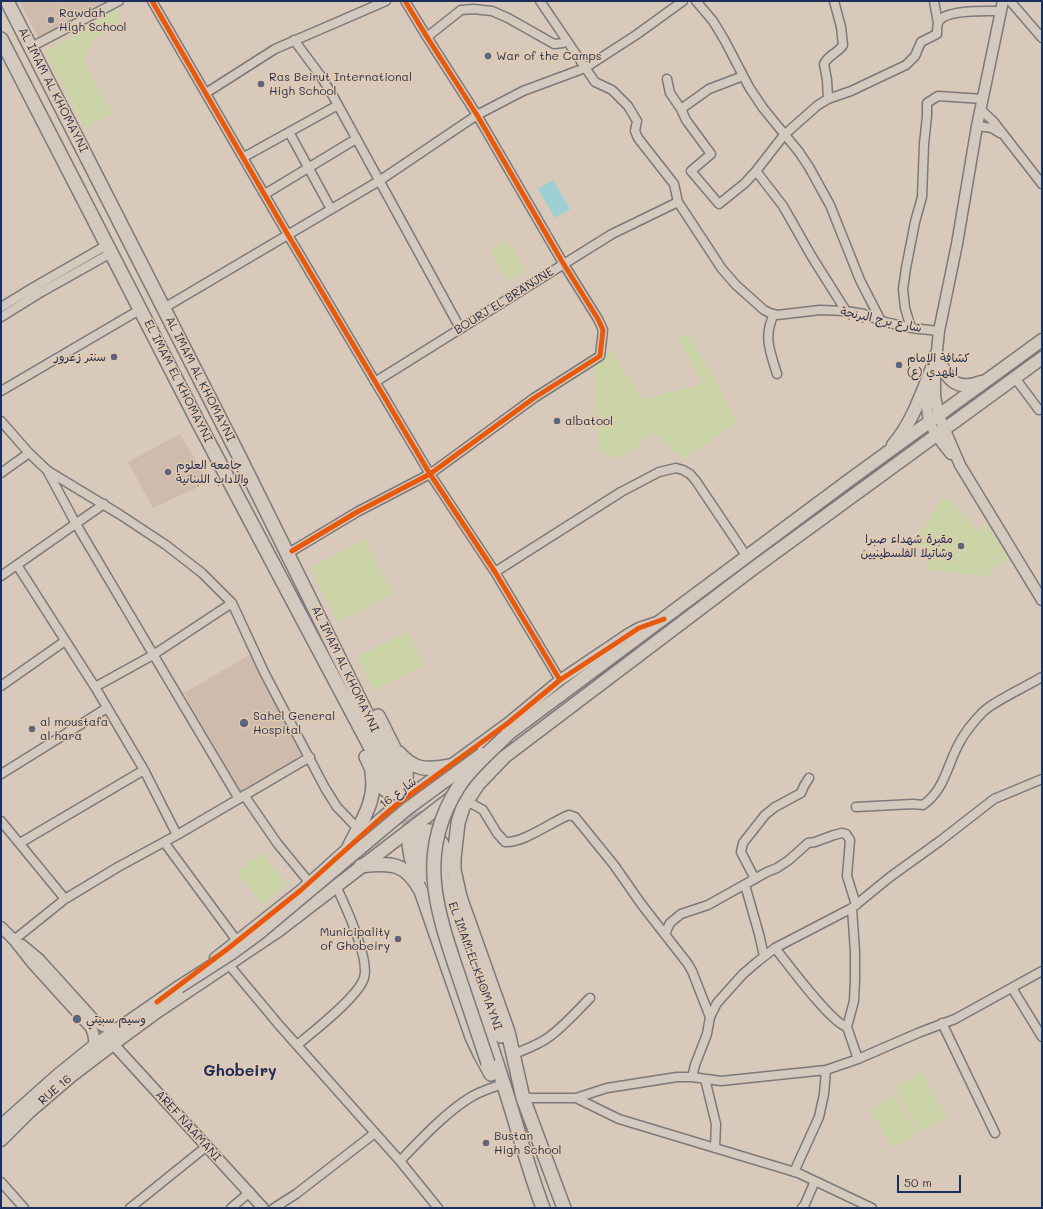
<!DOCTYPE html>
<html>
<head>
<meta charset="utf-8">
<style>
  body { margin:0 }
  #map { position:relative; width:1043px; height:1209px; overflow:hidden; background:#d8c9ba; font-family:Mali,sans-serif }
  canvas { display:block }
  .frame { position:absolute; inset:0; border:2px solid #1b2f5e; pointer-events:none }
  .scale { position:absolute; left:897px; top:1175px; width:64px; height:18px; box-sizing:border-box; border:2px solid #1b2f5e; border-top:0; padding-left:5px; font-size:12px; line-height:14px; white-space:nowrap; color:#1b2f5e; -webkit-text-stroke:3px #e5caad; paint-order:stroke }
</style>
</head>
<body>
<div id="map">
<canvas width="1043" height="1209"></canvas>
<div class="frame"></div>
<div class="scale">50 m</div>
</div>
<script>
const c = document.querySelector('canvas').getContext('2d');
c.lineJoin = 'round';
function paint(path, color) { c.fillStyle = color; c.fill(path, 'evenodd'); }
function stroke(path, color, width, dash) { c.strokeStyle = color; c.lineWidth = width; c.lineCap = dash ? 'butt' : 'round'; c.setLineDash(dash || []); c.stroke(path); }
function write(font, color, halo, rows, align = 'center') {
  c.font = font + ' Mali,"Playpen Sans Arabic",sans-serif'; c.lineWidth = 3; c.setLineDash([]); c.textBaseline = 'middle'; c.strokeStyle = halo; c.fillStyle = color; for (const [text, x, y, turn = 0] of rows) {
    c.save(); c.translate(x, y); c.rotate((+turn || 0) * Math.PI / 180); c.textAlign = isNaN(turn) ? turn : align; if (halo) c.strokeText(text, 0, 0); c.fillText(text, 0, 0); c.restore();
  }
}
const built = new Path2D(`
  M19 1H108L39 39Z
  M180 434 209 482 153 508 128 462Z
  M251 654 303 754 241 792 184 693Z`);
const green = new Path2D(`
  M119 6V23L95 38 83 61 113 113 85 129 45 51 72 37Z
  M507 240 526 270 509 281 489 251Z
  M689 333 737 422 683 460 653 432 632 451 614 458 599 452 593 359 611 351 642 399 704 384 677 338Z
  M942 498 952 500 976 531 986 524 1009 559 992 569 987 577 928 570 927 546 916 547V540Z
  M365 540 393 594 338 622 310 568Z
  M407 632 424 665 374 691 357 657Z
  M262 852 287 885 262 904 237 871Z
  M922 1072 947 1117 920 1132 895 1087Z
  M895 1095 917 1134 892 1148 870 1110Z`);
const water = new Path2D(`
  M553 180 570 209 555 218 538 189Z`);
const trunkTunnel = new Path2D(`
  M407 796 424 833
  M399 802 415 839`);
const minor = new Path2D(`
  M152 1 288 235 430 474 495 572 560 680
  M540 1 595 82 612 90 628 106 637 121 635 131 638 138 674 184 678 202 722 269 736 285 764 310 772 314 777 315 820 310 846 311 864 314 881 321 911 328 939 331
  M696 1 713 21 725 41 749 87 763 108 799 152 809 167 830 205 860 280 881 321
  M834 1 841 27 843 45C838 53 828 55 824 64L827 80 828 99 818 105 784 135 756 171 783 206 812 257 846 311
  M934 1 938 23
  M1010 1 1042 38
  M427 37 461 10 473 9 492 11 508 18 554 44 563 43 566 41
  M294 40 320 75 333 96 460 328
  M31 47 119 1
  M667 79 670 93 681 109 709 89 743 76
  M206 93 275 49 386 1
  M828 99 851 91 906 65 915 56 921 42 937 34C937 30 937 24 939 21 947 9 987 11 1000 11
  M681 109 686 120 711 154 691 171 719 204 745 183 756 171
  M981 110 993 121 1042 184
  M977 126 992 128 1000 133
  M289 132 331 209
  M244 157 338 105
  M265 194 356 139
  M1 307 34 287 107 245
  M164 308 379 181 477 115 523 91 585 68 636 35 683 1
  M774 314C763 337 770 351 777 374
  M1 317 38 294 111 253
  M911 328 905 308 903 289 906 268 915 222 922 197 924 144 927 116V103L938 96 983 99
  M1015 378 1039 410
  M375 382 612 234 678 202
  M1 391 141 309
  M1 421 29 453 48 471 119 514 166 545 202 573 232 603 264 672 325 788 337 807 361 832
  M48 472 76 524 239 799
  M1 473 29 453
  M292 551 357 512 430 474 534 398 600 356 603 330 598 319 563 263 477 115 427 37 405 1
  M17 565 95 687 144 770 177 835
  M495 572 621 492 659 472 676 468 683 470 690 474 696 481 747 557
  M1 576 104 504
  M1 686 65 641
  M95 687 153 655 232 603
  M1 774 107 708
  M244 795 277 843 309 882
  M467 801 483 810 497 833 505 842C524 843 551 822 569 815L575 817 614 865 642 905 688 964 692 971 710 1017
  M856 807 913 804 923 805C946 789 947 763 961 740 966 731 980 713 989 707 1005 696 1025 687 1042 677
  M1 821 65 899
  M164 842 237 941
  M20 843 144 770
  M755 879 741 852 743 843 765 815 775 807 801 793 804 786 809 778
  M745 885 759 934 764 956
  M852 908 855 952V980L854 1001 847 1027 858 1059
  M665 934 670 923 681 914 708 905 767 872 777 868 789 860 808 843 815 842 834 835 842 833 846 834 850 840 847 876 856 905
  M14 940 65 899 118 867 177 835 310 757
  M775 948C788 964 831 1023 847 1027
  M229 965 279 1025 400 1161 438 1208
  M1012 988 1042 1037
  M942 1023 995 1133
  M297 1045C313 1032 358 997 364 978 370 959 345 905 336 886
  M514 1054C526 1049 538 1045 549 1037 564 1026 577 1011 590 998
  M692 1077 695 1065 707 1034 710 1017 717 1003 743 974 757 962 775 948 852 908 890 877 940 841 994 799 1042 779
  M705 1079 716 1124 715 1148
  M523 1098H576L607 1088 677 1077H692L721 1081 826 1070 858 1059 918 1033 955 1019 1042 971
  M576 1098 619 1119 798 1173 872 1208
  M400 1161C420 1140 446 1112 471 1097 479 1092 488 1089 497 1086
  M794 1172 819 1117 824 1094 826 1070
  M1 1182 24 1208
  M130 1208 207 1146
  M231 1208 250 1192
  M274 1208 296 1194 375 1133
  M802 1208 805 1204 815 1181`);
const tertiary = new Path2D(`
  M1003 1 977 126 957 244 939 331 935 370V396L939 416 960 465 1042 600
  M929 384C923 418 930 429 951 454
  M1 927 14 940 33 964 91 1028C94 1034 95 1039 94 1046
  M22 945 39 959 96 1022 103 1026 117 1029
  M215 958 301 890 382 817 400 802 508 723 560 680 630 633 639 628 654 623
  M113 1044 263 1208`);
const primary = new Path2D(`
  M936 355C946 376 954 393 981 382
  M893 445C912 423 921 395 932 368
  M507 735 848 481 1042 340
  M1 1126 57 1076 94 1046 179 987
  M1 1140 29 1112 71 1076 113 1044 158 1011 279 930 503 758 754 568 1042 358`);
const trunk = new Path2D(`
  M7 1 239 456 400 781
  M1 39 198 422 391 786
  M399 753C415 771 427 770 450 766
  M366 757C372 768 383 803 400 790 406 785 407 779 406 772L378 716
  M503 758 478 784 463 807 458 823 454 858V870L460 897 508 1032 523 1098 564 1208
  M427 840 457 914
  M417 844 434 887
  M349 847C360 824 377 801 372 774
  M361 866C391 862 406 863 421 891L472 1037 480 1054 491 1074
  M418 880 411 857 409 844C414 836 424 828 433 832L442 844 451 868
  M443 909C467 970 487 1032 507 1095 519 1133 529 1171 543 1208
  M486 995 501 1036`);
const primaryBridge = new Path2D(`
  M179 987 232 953 258 934 407 809 482 754`);
const trunkBridge = new Path2D(`
  M488 1063C478 1033 468 1003 458 974 435 906 417 851 459 786 472 766 491 751 507 735`);
const cycleway = new Path2D(`
  M152 1 288 235 430 474 495 572 560 680
  M292 551 357 512 430 474 534 398 600 356 603 330 598 319 563 263 477 115 427 37 405 1
  M157 1002 230 947 301 890 382 817 400 802 508 723 560 680 639 628 664 619`);
const markers = [
  [51,20,4,"#5d657e"],
  [488,56,4,"#5d657e"],
  [261,84,4,"#5d657e"],
  [114,357,4,"#5d657e"],
  [899,365,4,"#5d657e"],
  [557,421,4,"#5d657e"],
  [168,472,4,"#5d657e"],
  [961,546,4,"#5d657e"],
  [244,723,5,"#5d657e"],
  [32,729,4,"#5d657e"],
  [398,939,4,"#5d657e"],
  [77,1019,5,"#5d657e"],
  [486,1143,4,"#5d657e"]
];
const poiNames = [
  ["Rawdah",59,13],
  ["High School",59,27],
  ["War of the Camps",496,56],
  ["Ras Beirut International",269,77],
  ["High School",269,91],
  ["سنتر زعرور",106,357,"right"],
  ["كشافة الإمام",907,358],
  ["المهدي (ع)",907,372],
  ["albatool",565,421],
  ["جامعه العلوم",176,465],
  ["والاداب اللبنانية",176,479],
  ["مقبرة شهداء صبرا",953,539,"right"],
  ["وشاتيلا الفلسطينيين",953,553,"right"],
  ["Sahel General",253,716],
  ["Hospital",253,730],
  ["al moustafa",40,722],
  ["al hara",40,736],
  ["Municipality",390,932,"right"],
  ["of Ghobeiry",390,946,"right"],
  ["وسيم سبيتي",86,1019],
  ["Bustan",494,1136],
  ["High School",494,1150]
];
const streetNames = [
  ["AL IMAM AL KHOMAYNI",53,90,63],
  ["BOURJ EL BRANJNE",504,301,-32],
  ["شارع برج البرنجة",881,320,12],
  ["AL IMAM AL KHOMAYNI",200,379,63],
  ["EL IMAM EL KHOMAYNI",178,381,63],
  ["AL IMAM AL KHOMAYNI",345,669,64],
  ["شارع 16",398,793,-37],
  ["EL IMAM EL KHOMAYNI",475,966,70],
  ["RUE 16",55,1090,-41],
  ["AREF NAAMANI",188,1126,48]
];
const districtNames = [
  ["Ghobeiry",240,1071]
];
paint(built, '#cfbbab');
paint(green, '#cad4a6');
paint(water, '#9cd0d3');
stroke(trunkTunnel, '#b2aaa8', 13, [13, 6]);
stroke(minor, '#7c797b', 11);
stroke(tertiary, '#7c797b', 13);
stroke(primary, '#7c797b', 15);
stroke(trunk, '#7c797b', 16);
stroke(minor, '#d4c9be', 8);
stroke(tertiary, '#d4c9be', 10);
stroke(primary, '#d4c9be', 12);
stroke(trunk, '#d4c9be', 13);
stroke(primaryBridge, '#7c797b', 15, []);
stroke(trunkBridge, '#7c797b', 16, []);
stroke(primaryBridge, '#d4c9be', 12);
stroke(trunkBridge, '#d4c9be', 13);
stroke(cycleway, '#e8590c', 5);
for (const [x, y, r, color] of markers) { const dot = new Path2D(); dot.arc(x, y, r, 0, 2 * Math.PI); c.fillStyle = color; c.fill(dot); stroke(dot, '#e5caad', 1.5); }
write('12px', '#1b2f5e', '#e5caad', poiNames, 'left');
write('12px', '#1b2f5e', '#e5caad', streetNames);
write('bold 16px', '#1b2f5e', '#e5caad', districtNames);
</script>
</body>
</html>
